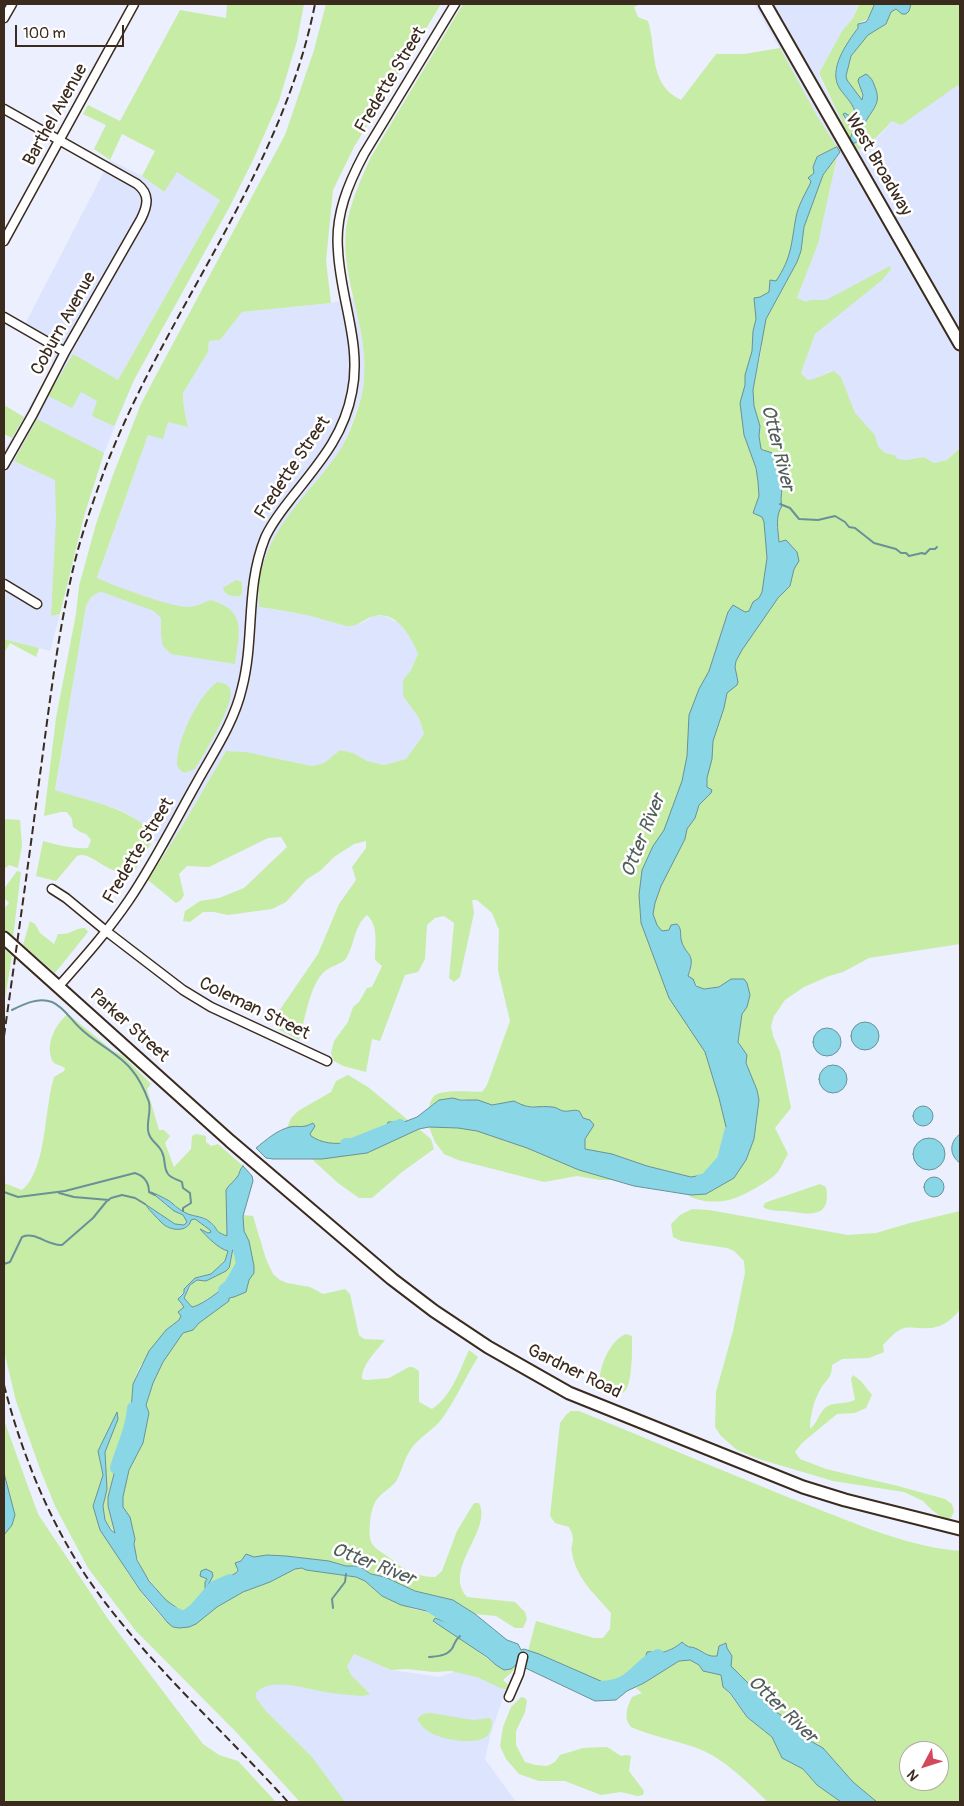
<!DOCTYPE html>
<html>
<head>
<meta charset="utf-8">
<style>
  body { margin:0 }
  #map { position:relative; width:964px; height:1806px; overflow:hidden; background:#ebeffe; font-family:Pangolin,sans-serif }
  canvas { display:block }
  .frame { position:absolute; inset:0; border:5px solid #3b2a1e; pointer-events:none }
  .north { position:absolute; left:899px; top:1741px; width:50px; height:50px; box-sizing:border-box; background:#fff; border:1px solid #b1aaa5; border-radius:50%; rotate:230deg; font-size:14px; font-weight:700; line-height:20px; text-align:center; color:#3b2a1e }
  .north::after { content:''; display:block; margin:auto; width:18px; height:22px; background:#d1495b; clip-path:polygon(50% 0,100% 100%,50% 72%,0 100%) }
  .scale { position:absolute; left:15px; top:25px; width:109px; height:22px; box-sizing:border-box; border:2px solid #3b2a1e; border-top:0; padding-left:6px; font-size:15px; line-height:18px; white-space:nowrap; color:#3b2a1e; -webkit-text-stroke:4px #fff; paint-order:stroke }
</style>
</head>
<body>
<div id="map">
<canvas width="964" height="1806"></canvas>
<div class="frame"></div>
<div class="north">N</div>
<div class="scale">100 m</div>
</div>
<script>
const c = document.querySelector('canvas').getContext('2d');
c.lineJoin = 'round';
function paint(path, color) { c.fillStyle = color; c.fill(path, 'evenodd'); }
function stroke(path, color, width, dash) { c.strokeStyle = color; c.lineWidth = width; c.lineCap = dash ? 'butt' : 'round'; c.setLineDash(dash || []); c.stroke(path); }
function write(font, color, halo, rows, align = 'center') {
  c.font = font + ' Pangolin,sans-serif'; c.lineWidth = 5; c.setLineDash([]); c.textBaseline = 'middle'; c.strokeStyle = halo; c.fillStyle = color; for (const [text, x, y, turn = 0] of rows) {
    c.save(); c.translate(x, y); c.rotate((+turn || 0) * Math.PI / 180); c.textAlign = isNaN(turn) ? turn : align; if (halo) c.strokeText(text, 0, 0); c.fillText(text, 0, 0); c.restore();
  }
}
const built = new Path2D(`
  M754 4H858L853 18 842 31 819 73 821 81 856 148 865 146 883 132 892 121 958 85 960 88V447L947 460 934 463 924 457 906 460 898 459 894 455 885 453 878 446 875 435 854 413 841 377 834 371 828 372 815 380H808L801 373 815 334 834 318 797 298 818 244 837 157 792 70Z
  M110 160 142 176 162 191 177 171 220 200 118 380 131 387 104 453 84 516 71 562 51 616 60 614 50 651 4 639V451L52 367V360L49 351 43 344 21 332Z
  M355 297 364 353 365 372 362 395 342 449 308 492 259 607 302 614 349 626 362 623 374 616H384L399 623 411 637 418 654 411 670 403 680V696L419 718 424 734 406 759 384 765 366 761 353 753 340 750 324 763 312 766 246 752 226 751 169 848 153 840 152 833 132 816 118 809 55 791 86 606 97 579 148 435 168 422 188 426 184 408 183 393 208 352 209 341 220 340 242 312 331 303Z
  M354 1654 391 1670 439 1677 463 1669 507 1686 491 1733 485 1759 516 1802H342L252 1699 249 1689Z`);
const green = new Path2D(`
  M227 4H304L297 41 279 101 254 158 230 206 134 380 114 426 92 416 97 401 81 392 72 408 48 396 73 354 118 380 220 200 177 172 164 192 142 176 155 151 122 134 110 160 94 149 106 125 83 114 88 105 120 121 180 10 226 18Z
  M326 4H441L354 147 333 190 326 261 331 303 242 312 220 340 209 341 208 352 183 393 184 408 188 427 168 422 163 439 148 435 97 578C115 586 170 607 188 607 196 607 203 603 210 600 248 610 239 634 235 664L171 654 163 646 161 635V618L154 611 102 592C93 593 90 598 86 606L55 790C81 800 145 809 153 840L134 872C107 878 92 849 77 856L56 881 36 876 43 841C58 845 72 849 88 848L91 840 86 834 80 832 73 827 72 819 67 812H61L44 816 56 718 76 614 79 586 96 524 113 475 141 404 154 379 285 135 314 50Z
  M463 4H640L634 7 638 17 648 21C657 50 648 84 681 100L716 54H744L780 48 817 116 837 147 820 168 796 254 769 302 745 395 777 600 790 586 797 552 783 541 779 542 777 519 782 489V481L778 469 779 464 775 456 761 449 759 436 760 426 754 406 753 390 761 352 763 330 766 319 773 306 797 262 801 251 804 227 823 175 837 157 818 244 797 298 806 302 810 300H826L890 266 891 269 882 280 815 334 801 373 808 380C818 379 825 373 834 371L841 377 855 413 875 435 878 446 885 453 894 455 898 459 906 460 924 457 934 463 947 460 960 448V944L869 958 843 972 829 976 804 987 785 1000 774 1016 771 1026 773 1036 780 1052 791 1108 775 1128 788 1154C784 1160 781 1169 776 1174 766 1183 745 1195 732 1199 721 1203 696 1203 687 1194H706L727 1182 754 1139 759 1100 757 1090 746 1063 747 1055 738 1042 742 1014 747 1007 750 995 719 987 701 989 688 976 691 969V962L678 961 702 1022 731 1125 725 1156 719 1166 704 1181 600 1180 577 1176 544 1182 458 1160 444 1154 435 1142 429 1127 467 1099 439 1100 429 1107C430 1103 431 1099 434 1096 443 1089 470 1092 482 1092L487 1085 510 1021 498 970 499 930 492 913 477 900H472L474 913 460 977 454 982 449 978 454 923 444 916 435 918 427 925 425 959 418 972 405 975 380 1041 372 1039 366 1072 343 1066 334 1061 331 1053 334 1041 348 1022 353 1007 359 1002 367 988 372 987 382 966 375 960C375 945 379 926 367 915 354 926 355 943 347 957 343 965 329 965 322 974 309 989 305 1020 299 1040L278 1029 274 1021 279 1011 318 954 339 904 356 880 352 867 366 848V841L354 844 334 857 320 871 307 879 286 902 272 909 228 915 214 912H203L190 922 183 921 185 911 200 901 219 898 244 888 287 847 281 837 268 838 209 867 187 866 179 874 184 895 181 900 176 903 148 880 181 828 226 751 246 752 312 766 324 763 340 750 353 753 367 761 384 765 406 759 424 734 419 718 403 696V680L411 670 418 654C411 637 397 611 375 616 365 617 358 628 346 626 331 622 317 617 301 614 287 611 273 609 259 607 259 597 258 586 259 577 260 571 263 564 265 559 280 515 315 488 340 450 348 439 359 407 362 394 374 336 340 283 346 229 349 206 361 178 371 157Z
  M859 4H875C872 13 869 21 860 22 852 43 827 61 839 87 844 98 854 101 856 116L853 119 843 116 853 131 850 139 819 73 842 31 853 18Z
  M911 4H960V88L958 85 901 125 892 121C882 132 872 143 858 149L851 143H855L862 138 865 122 876 106 861 90 863 99H860L847 80 846 76 851 56 868 35 886 24 891 12 896 9 902 14 909 11Z
  M4 405 24 417 12 438 4 434Z
  M37 419 104 453 84 516 60 614 51 616 56 520 55 480 14 461Z
  M236 580 242 582V593L240 596C233 597 224 595 223 588Z
  M4 639 39 648 36 657 10 643 4 653Z
  M217 682C222 683 228 684 230 689 236 702 203 756 195 769L184 773 180 770 177 765C177 739 197 698 217 682Z
  M4 819 20 820 22 846 18 868 9 865 4 869Z
  M17 871 21 872 13 938 4 930V909L9 903 4 898V889Z
  M30 921 35 924 40 933 54 944 58 934C72 935 73 928 85 928L88 932 55 973 23 945Z
  M4 949 12 956 4 1004Z
  M68 1014 113 1051 122 1055 151 1084 147 1089 159 1130H164L170 1136 165 1143 174 1167 191 1149 192 1136 196 1134 206 1136V1142L211 1146 218 1144 243 1166 240 1170 239 1176 226 1190 227 1237 217 1232 211 1222 203 1217 186 1214 170 1201 159 1197 155 1194C162 1205 175 1210 185 1217L187 1222 184 1225 175 1224 146 1205C155 1219 170 1232 187 1228L191 1220 195 1219 210 1230 211 1232 210 1234 205 1233 201 1230C208 1237 219 1249 229 1250L225 1261 211 1274 195 1278 184 1289V1293L180 1295 179 1302 184 1307 179 1320 166 1330 139 1368 133 1384 131 1411 132 1429 119 1455 110 1489 108 1506 115 1533 105 1520 103 1506 107 1489 105 1452 117 1413 98 1451 103 1475 93 1506C112 1549 135 1591 168 1623L207 1615 217 1607 243 1592 270 1582 295 1569 302 1568 306 1570 356 1577 365 1581 382 1596 413 1609 456 1618 471 1628 470 1632C457 1629 448 1622 435 1618L433 1622 456 1635 496 1665 504 1670 511 1669 517 1664 513 1671 503 1680 512 1688 509 1690 500 1688 477 1677 451 1671 434 1672 407 1669 391 1670 354 1654 347 1666 351 1675 370 1694 363 1696C349 1695 334 1694 320 1691 304 1688 269 1677 256 1693V1698L265 1710 312 1757 345 1802H300L237 1733 135 1630 88 1568 55 1506 40 1469 16 1401 4 1351V1183L22 1190C47 1170 44 1108 54 1077L64 1071 65 1068C61 1065 54 1065 52 1060 45 1044 56 1023 68 1014Z
  M348 1075 368 1087 431 1139 434 1149 402 1172 372 1198H359L338 1183 315 1162 287 1128 291 1118 298 1111 331 1092 336 1081Z
  M253 1181 243 1215 253 1216 266 1259 273 1274 280 1280 287 1283 310 1287 323 1294 345 1289 350 1294 359 1335 364 1339 385 1340C377 1350 361 1366 362 1379L367 1380 389 1378 409 1367H413L419 1371V1402L432 1409C451 1397 460 1370 469 1350L478 1357C465 1378 455 1401 441 1420 432 1431 419 1437 411 1449 403 1460 402 1473 395 1483 390 1488 383 1492 378 1498 370 1507 369 1527 370 1538 371 1548 384 1553 391 1559 404 1570 417 1577 435 1577L442 1571 457 1531 474 1503H479C493 1530 442 1569 467 1597L515 1602 525 1612 527 1619 523 1628H515L496 1616 475 1614 453 1600 415 1591 385 1577 371 1574 359 1566H346L329 1561 286 1556 267 1555 254 1557 246 1554 237 1568 236 1573 217 1585 205 1600 200 1610 189 1614H185L166 1600 143 1572 135 1552V1539L131 1522 123 1507V1497L129 1470 143 1443 149 1413 146 1405 153 1383 163 1362 180 1336C186 1330 193 1331 199 1323L229 1298 234 1297 246 1292 249 1279 237 1274 225 1287 195 1307H192L184 1298 193 1282 197 1280 206 1281 229 1268 233 1250H235L238 1252 234 1200Z
  M820 1184 826 1187C832 1220 808 1214 786 1211 779 1211 769 1211 763 1207L765 1203 770 1201Z
  M692 1209 709 1210 848 1235 876 1233 910 1223 960 1211V1309C950 1323 938 1330 920 1328 916 1328 909 1327 904 1328 895 1331 889 1339 883 1345L884 1352 869 1358 842 1359 832 1365C832 1379 826 1379 820 1390 814 1400 810 1416 810 1429 818 1422 818 1415 824 1409 831 1401 844 1405 855 1400L851 1379 853 1375 861 1381 872 1395 866 1408 855 1413 837 1414 802 1443 795 1452 800 1459 826 1469 898 1486 945 1499 952 1504 954 1511 951 1518 944 1519 932 1510 923 1501 904 1492 833 1481 759 1459 737 1450 721 1436 715 1427 716 1392 733 1331 745 1273 744 1261 734 1251 727 1248 681 1241 673 1237 671 1224 680 1215Z
  M626 1334 632 1336C632 1347 633 1385 624 1392 621 1394 616 1395 613 1395L603 1388C602 1385 600 1380 600 1377 601 1362 612 1339 626 1334Z
  M571 1411H579C659 1443 738 1478 818 1509 864 1527 911 1547 960 1551V1802H877L853 1782 823 1748 807 1739 801 1728 770 1708 754 1689 731 1666 732 1656 727 1648 726 1643C717 1644 720 1650 717 1656 705 1657 699 1648 687 1648L685 1644 681 1643C677 1648 667 1651 660 1653 655 1654 652 1651 647 1652 645 1657 646 1662 643 1667 638 1676 621 1685 611 1684L610 1686 612 1688 554 1660 528 1651 536 1621 594 1638H603L610 1629 611 1613C595 1594 577 1580 572 1553 570 1542 577 1542 569 1527L555 1523 550 1516 560 1423 566 1415ZM909 1751H939V1781H909Z
  M4 1420 38 1514 108 1619 203 1744 219 1755 238 1761 276 1802H4Z
  M690 1660 699 1665 701 1669 721 1675 725 1688 747 1717 772 1737 782 1758 803 1769 817 1785 841 1802H768C747 1782 722 1756 694 1747 673 1740 652 1736 631 1727 623 1718 627 1707 632 1697L642 1693 636 1688 679 1661Z
  M521 1697 525 1698 527 1701 525 1712 516 1731V1745L525 1762 535 1765 547 1766 555 1762 560 1755 583 1748 607 1747 621 1756 626 1755 631 1756 629 1771 644 1791 643 1795 637 1796 621 1792 601 1795 565 1781H539L519 1774 506 1759 500 1746 503 1727 511 1707Z
  M431 1713 473 1720 490 1718 492 1721C492 1725 491 1732 488 1735 478 1746 443 1740 431 1733 425 1730 421 1725 417 1719L423 1714Z`);
const water = new Path2D(`
  M875 4H911L909 11 906 14H902L896 9 891 12 886 24 868 35 851 56 846 76 847 80 862 100 863 95 858 81 859 78 866 74C871 77 873 81 875 87 882 104 872 109 865 123 862 129 863 133 862 139L855 143H851L850 139 853 131 843 114 845 113 853 118 856 116C854 104 847 99 840 89 827 70 847 43 858 28V24L866 22 868 19Z
  M837 147 840 152 823 175 804 227 801 251 797 262 766 319 753 390 754 406 760 426 759 436 761 449C764 451 768 451 772 453 777 458 782 479 782 486 782 493 780 499 782 506 775 516 778 529 779 542L786 540 797 552 799 561 794 569 790 586 778 598 742 650 736 661 735 667 738 682 737 685 727 693 724 708 713 741 712 759 707 778V787L712 790 711 793 699 805 695 818 687 829 685 839 661 886 655 903 653 914 657 925 662 931 669 930 671 925 677 924C682 929 680 933 681 939 685 957 697 951 688 976L693 979 696 986 704 989 719 987 731 979H744L747 983 750 995 747 1007 742 1014 738 1042 747 1055 746 1063 757 1090 759 1100 754 1139 746 1160 734 1178 706 1194 691 1195 634 1186 579 1170 527 1148 477 1131 458 1128 429 1127 419 1129 367 1153 322 1159H273L266 1158 256 1148C266 1140 277 1130 290 1127 298 1125 302 1129 313 1123L315 1126 310 1134 311 1136C333 1151 363 1140 385 1131L388 1122H396L399 1124 417 1117 439 1100 453 1098 460 1100H478L492 1105 514 1101C533 1111 534 1105 552 1107 557 1107 559 1110 563 1111 568 1112 575 1109 579 1111 580 1112 582 1116 583 1118L590 1120 594 1125 585 1139V1149L612 1154 647 1166 691 1177 708 1174 719 1166 725 1156 728 1135 719 1098 705 1052 669 998 641 923 639 895 642 870 653 846 664 830 682 781 687 756 689 715 699 689 709 671 728 612 733 605 745 612 749 611 753 602 759 598 762 592 767 558 764 522 762 517 753 513 759 496 758 482 756 468 744 435 740 403 745 385V375L752 351 753 331 756 319 754 298 760 297 769 292 770 280 776 281C792 257 791 244 796 217 798 206 805 194 810 184L811 181 808 178 814 173 813 167 817 157Z
  M851 1036a14 14 0 1 1 28 0a14 14 0 1 1-28 0Z
  M813 1042a14 14 0 1 1 28 0a14 14 0 1 1-28 0Z
  M819 1079a14 14 0 1 1 28 0a14 14 0 1 1-28 0Z
  M913 1116a10 10 0 1 1 20 0a10 10 0 1 1-20 0Z
  M960 1134V1163C949 1155 949 1142 960 1134Z
  M913 1154a16 16 0 1 1 32 0a16 16 0 1 1-32 0Z
  M243 1166 252 1176 253 1181 243 1216 244 1231 249 1241 254 1266V1273L249 1280 246 1292 234 1297 229 1298V1301L199 1323 193 1330 183 1333 163 1362 153 1383 146 1405 149 1413 143 1443 129 1470 123 1497V1507L130 1517 135 1539 134 1544 137 1560 149 1581 166 1600 185 1614H189L200 1610 209 1596 205 1591V1582L207 1579 200 1576 201 1571 206 1569 212 1572 213 1576 207 1587 209 1591H212L223 1580 236 1573 238 1570 235 1563 241 1561 246 1554 254 1557 267 1555 286 1556 329 1561 346 1566H359L371 1574 385 1577 415 1591 453 1600 475 1614 507 1640 518 1644 521 1650 524 1649 539 1654 603 1682 610 1688H613L610 1685C620 1683 636 1678 642 1668 646 1663 645 1657 647 1652 652 1651 654 1653 659 1653 667 1652 677 1647 682 1642 691 1650 689 1645 697 1649 705 1653 708 1657 717 1656L719 1646 726 1643 727 1648 732 1656 731 1666 754 1689 770 1708 801 1728 807 1739 823 1748 853 1782 877 1802H841L817 1785 803 1769 782 1758 772 1737 747 1717 730 1693 723 1687 721 1675 703 1671 699 1665 690 1660 679 1661 644 1683 627 1691 616 1700 595 1701 517 1664 511 1669 504 1670 496 1665 487 1657 433 1621 435 1618C448 1622 457 1629 469 1632L471 1628 456 1618 401 1605 382 1596 365 1581 356 1577 306 1570 302 1568 295 1569 270 1582 243 1592 217 1607 196 1624 189 1627 179 1628 173 1627 168 1623 140 1590 100 1530 93 1506 103 1475 98 1451 117 1412 118 1419 105 1452 107 1489 103 1506 105 1520 111 1530 115 1533 108 1506V1497L119 1455 132 1429 131 1411 133 1384 149 1351 166 1330 179 1320 181 1316 178 1312 184 1307 178 1299 184 1293V1289L195 1278 211 1274 225 1261 228 1251C219 1249 207 1237 200 1229L208 1233 211 1232 210 1230 195 1219 191 1220C188 1233 170 1231 162 1223 156 1217 150 1211 145 1204L175 1224 184 1225 187 1222 183 1215 174 1211 151 1192C156 1194 169 1200 172 1203 176 1207 183 1212 188 1214 196 1217 203 1216 210 1222 219 1229 213 1231 227 1236L226 1190C229 1184 234 1182 237 1177 240 1174 239 1170 243 1166ZM233 1250H235C239 1254 242 1262 241 1268 238 1279 202 1306 192 1307L184 1298 190 1285 197 1280 206 1281 226 1271 229 1268Z
  M924 1187a10 10 0 1 1 20 0a10 10 0 1 1-20 0Z
  M4 1473 15 1515 12 1525 4 1535Z`);
const stream = new Path2D(`
  M780 504 790 508 799 519 818 520 835 516 845 522 849 527 855 528 874 543 896 549 901 553H906L909 556 922 553 925 554 930 549H935L937 547
  M12 1010C24 1004 38 997 52 1002 64 1007 71 1020 80 1028 95 1043 118 1053 131 1069 139 1078 145 1091 149 1102 151 1112 147 1120 148 1130 149 1141 158 1143 162 1152 166 1160 163 1167 168 1174 172 1179 177 1179 182 1182L183 1188 190 1193 191 1203 183 1208V1211
  M4 1192 18 1197 65 1191 135 1173C144 1176 149 1182 149 1192L155 1195
  M59 1193 74 1197 109 1200
  M4 1264 10 1262 22 1237C36 1231 47 1246 62 1245L93 1218 106 1202 111 1198 122 1195 135 1198 145 1204
  M333 1608 332 1599 345 1582 346 1574
  M429 1657C438 1656 448 1656 453 1647 455 1642 455 1640 460 1636`);
const river = new Path2D(`
  M346 1144H352L400 1125
  M701 1180 704 1181 723 1160 730 1132
  M224 1290 230 1285 242 1264 239 1249
  M116 1468C122 1447 132 1429 133 1408
  M431 1607 484 1639
  M172 1612 184 1617 195 1609 214 1587 230 1580
  M591 1687C602 1687 613 1687 623 1682 636 1675 644 1661 658 1655`);
const street = new Path2D(`
  M4 18 12 4
  M4 109 137 184C150 194 148 205 141 219L65 352 33 414 4 465
  M4 241 134 4
  M4 317 65 352
  M4 584 37 604
  M52 889 66 898 106 931 183 990 211 1007 327 1061
  M59 986C83 959 108 931 129 900 154 863 174 823 196 784 213 753 234 723 242 688 255 638 245 588 265 538 272 522 283 509 293 496 320 462 344 435 352 392 362 344 340 298 338 250 335 215 348 184 364 154L455 4
  M509 1697 519 1674 523 1657`);
const secondary = new Path2D(`
  M765 4 960 344
  M4 938 230 1141 392 1279 434 1311 488 1347 569 1393 803 1487 845 1500 960 1529`);
const rail = new Path2D(`
  M4 1036C16 951 28 867 39 782 49 709 57 636 74 565 82 532 94 499 106 466 167 309 282 172 315 4
  M4 1385C21 1452 49 1521 88 1579 145 1661 221 1728 288 1802`);
const streetNames = [
  ["Fredette Street",391,80,-59],
  ["Barthel Avenue",56,115,-61],
  ["West Broadway",878,165,60],
  ["Coburn Avenue",64,324,-61],
  ["Fredette Street",293,468,-56],
  ["Fredette Street",139,851,-59],
  ["Coleman Street",254,1009,26],
  ["Parker Street",129,1026,42],
  ["Gardner Road",574,1372,26]
];
const waterNames = [
  ["Otter River",777,448,76],
  ["Otter River",644,836,-68],
  ["Otter River",373,1565,21],
  ["Otter River",782,1710,44]
];
paint(built, '#dde4fd');
paint(green, '#c7eca6');
paint(water, '#89d6e7');
stroke(water, '#6a9197', 1);
stroke(stream, '#6a9197', 2);
stroke(river, '#89d6e7', 12);
stroke(street, '#3b2a1e', 11);
stroke(secondary, '#3b2a1e', 15);
stroke(street, '#fff', 8);
stroke(secondary, '#fff', 11);
stroke(rail, '#3b2a1e', 2, [8, 4]);
write('18px', '#3b2a1e', '#fff', streetNames);
write('italic 19px', '#525e5a', '#fff', waterNames);
</script>
</body>
</html>
